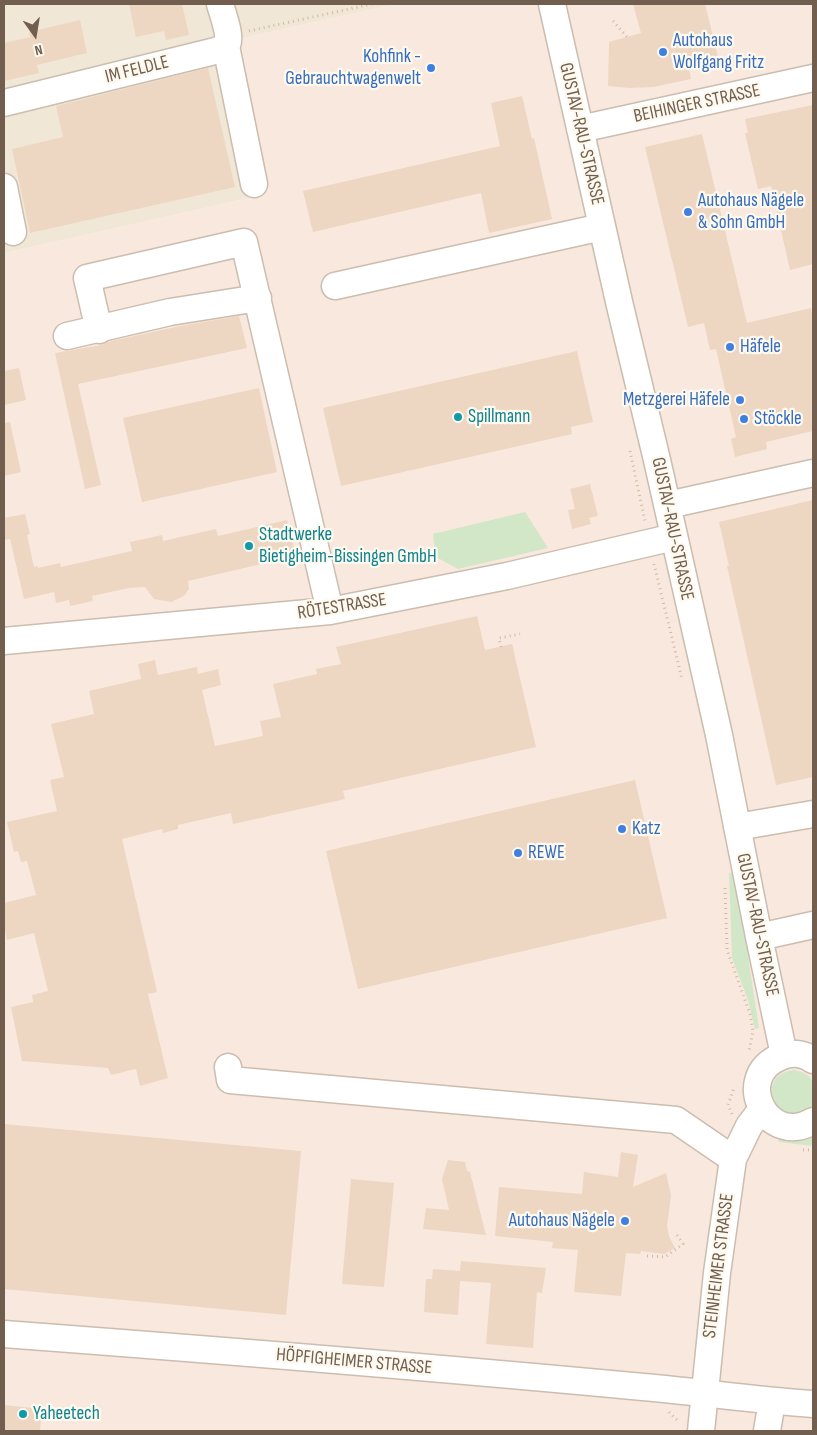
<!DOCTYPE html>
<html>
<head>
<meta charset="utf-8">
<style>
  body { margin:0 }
  #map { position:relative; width:817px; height:1435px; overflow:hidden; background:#faf5e8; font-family:"Sofia Sans Condensed",sans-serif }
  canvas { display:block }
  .frame { position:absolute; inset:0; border:5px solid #725e4e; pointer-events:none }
  .north { position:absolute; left:10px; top:10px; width:50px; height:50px; -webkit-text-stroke:4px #fdf9ee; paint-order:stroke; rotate:167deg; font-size:14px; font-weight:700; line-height:20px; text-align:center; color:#725e4e }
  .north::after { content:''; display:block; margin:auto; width:18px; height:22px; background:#725e4e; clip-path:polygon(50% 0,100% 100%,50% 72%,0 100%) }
</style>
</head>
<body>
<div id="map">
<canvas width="817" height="1435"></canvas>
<div class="frame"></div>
<div class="north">N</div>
</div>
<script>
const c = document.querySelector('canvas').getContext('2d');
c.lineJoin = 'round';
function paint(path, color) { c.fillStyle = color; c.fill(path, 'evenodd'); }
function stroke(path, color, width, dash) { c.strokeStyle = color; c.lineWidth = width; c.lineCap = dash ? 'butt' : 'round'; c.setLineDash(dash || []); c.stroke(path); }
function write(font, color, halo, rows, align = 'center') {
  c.font = font + ' "Sofia Sans Condensed",sans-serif'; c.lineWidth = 4.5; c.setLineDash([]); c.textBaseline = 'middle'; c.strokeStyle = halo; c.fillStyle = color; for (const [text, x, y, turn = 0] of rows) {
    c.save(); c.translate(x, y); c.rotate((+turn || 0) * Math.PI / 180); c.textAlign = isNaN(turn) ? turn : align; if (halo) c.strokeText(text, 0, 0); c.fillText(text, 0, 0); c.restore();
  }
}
const residential = new Path2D(`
  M4 4H396L235 40 267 194 5 253Z`);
const commercial = new Path2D(`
  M396 4H813V1431H4V248L5 253 267 194 235 40Z`);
const green = new Path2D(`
  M525 512 548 548 458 569 436 557 433 534Z
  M729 873 735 874 736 877 759 1028 755 1029 748 1000 732 958Z
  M794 1070C813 1074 816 1083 813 1101 813 1107 808 1110 803 1112 769 1124 757 1074 794 1070Z
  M813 1133V1146L779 1142 778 1138Z`);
const building = new Path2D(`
  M129 4H182L189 35 166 40 164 31 136 37Z
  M633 4H705L719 61 689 68 691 79 653 87 630 88 608 86 609 42 641 33Z
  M80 20 87 53 37 65 39 73 4 81V43L30 37 29 32Z
  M208 68 235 187 30 233 12 149 63 137 56 106Z
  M522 96 532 139 534 138 552 219 489 233 481 193 313 232 303 191 500 146 491 103Z
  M813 105V264L790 270 771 186 758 189 745 133H748L745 119Z
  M702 134 747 323 811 308 813 319V431L766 442 767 449 735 457 731 439 736 437 716 349 710 350 704 323 688 327 645 147Z
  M239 316 247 348 78 384 101 485 85 489 55 353 102 345 107 342 180 326Z
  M577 351 593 422 571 427 572 434 341 486 323 408Z
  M19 368 26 400 4 405V371Z
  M259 388 277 472 142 502 123 418Z
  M10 422 21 472 4 476V423Z
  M590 484 598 516 589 518 591 524 572 529 568 510 575 509 570 489Z
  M813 500V777L776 785 727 566H729L719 522Z
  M25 514 30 534 27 535 34 567 38 566V568L60 563 61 567 132 551 130 542 162 535 163 541 216 529 218 536 287 520 296 556 188 581 189 589 184 596 171 602 154 599 145 587 129 588 92 596 93 601 70 606 69 600 56 603 54 592 24 599 10 539 4 540V518Z
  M477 616 485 650 512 644 536 747 343 791 345 799 233 824 231 813 178 825V829L163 833 162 829 122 839 157 992 148 994 168 1078 140 1086 136 1069 111 1075 108 1068 22 1061 11 1007 33 1002 32 995 48 991 34 933 7 940 4 926V903L36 895 27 861 21 862 18 851 14 852 7 822 57 811 50 780 64 777 51 724 94 714 89 691 141 679 138 664 155 660 158 675 197 667 198 674 218 669 221 685 202 690 215 746 263 736 260 721 281 717 273 684 317 674 316 669 341 664 336 647Z
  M635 780 667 918 358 989 326 851Z
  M4 1124 301 1151 286 1315 4 1289Z
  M621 1152 638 1155 633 1187 666 1173 671 1195 667 1226 669 1236 675 1248 664 1254 641 1251 640 1254 626 1253 621 1296 574 1292 578 1250 552 1248 553 1242 495 1236 499 1187 582 1194 584 1172 618 1177Z
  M448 1160 465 1162 467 1171 470 1172 486 1235 423 1229 426 1208 449 1210 442 1179Z
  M351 1179 394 1183 384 1287 342 1284Z
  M461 1261 546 1268 542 1293 537 1292 533 1348 486 1344 491 1283 460 1281 458 1315 424 1312 426 1279H432L433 1269 460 1271Z
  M4 1405 42 1409 40 1431H4Z`);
const path = new Path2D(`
  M613 21 627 37
  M249 31 372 4
  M630 451 645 521
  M654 564 682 679
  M501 647 499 638 520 634
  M725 888 727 950 750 1014 753 1031 749 1052
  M732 1114 728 1105 734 1088
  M803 1150H813
  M647 1256 665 1257 683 1244 675 1232
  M669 1412 679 1422`);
const minor = new Path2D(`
  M552 4 620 306 657 460 719 735 759 937 784 1055
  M226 46 254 184
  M4 103 215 51C219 50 224 48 226 46 233 40 222 12 220 4
  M580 129 813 78
  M4 187 13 232
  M335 286 602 227
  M99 330 87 278 244 242 330 611
  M67 336 170 312 258 298
  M668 505 813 473
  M4 641 330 611 507 576 674 537
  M737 827 813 814
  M759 937 813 925
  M813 1060C803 1053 791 1052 780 1057 732 1077 767 1148 813 1121
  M228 1067 230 1080 676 1120 733 1159
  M4 1334C217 1350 430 1367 643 1387 700 1392 756 1400 813 1404
  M701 1431 717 1273 733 1159 749 1126 762 1109
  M767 1431 772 1401`);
const markers = [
  [663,52,5,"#3f7fe0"],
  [431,68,5,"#3f7fe0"],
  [688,212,5,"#3f7fe0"],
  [730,347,5,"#3f7fe0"],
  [740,400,5,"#3f7fe0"],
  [458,417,5,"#0f9aa8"],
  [744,419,5,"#3f7fe0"],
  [249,546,5,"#0f9aa8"],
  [622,829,5,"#3f7fe0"],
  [518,853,5,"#3f7fe0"],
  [625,1221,5,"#3f7fe0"],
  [23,1414,5,"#0f9aa8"]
];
const shopNames = [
  ["Autohaus",673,41],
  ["Wolfgang Fritz",673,63],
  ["Kohfink -",421,57,"right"],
  ["Gebrauchtwagenwelt",421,79,"right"],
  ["Autohaus Nägele",698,201],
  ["& Sohn GmbH",698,223],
  ["Häfele",740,347],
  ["Metzgerei Häfele",730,400,"right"],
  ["Stöckle",754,419],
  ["Katz",632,829],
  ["REWE",528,853],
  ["Autohaus Nägele",615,1221,"right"]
];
const streetNames = [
  ["IM FELDLE",137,70,-14],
  ["BEIHINGER STRASSE",697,104,-12],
  ["GUSTAV-RAU-STRASSE",581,134,77],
  ["GUSTAV-RAU-STRASSE",672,529,78],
  ["RÖTESTRASSE",342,607,-9],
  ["GUSTAV-RAU-STRASSE",757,925,78],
  ["STEINHEIMER STRASSE",719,1266,-83],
  ["HÖPFIGHEIMER STRASSE",354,1362,5]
];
const cultureNames = [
  ["Spillmann",468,417],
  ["Stadtwerke",259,535],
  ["Bietigheim-Bissingen GmbH",259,557],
  ["Yaheetech",33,1414]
];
paint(residential, '#f1e7d7');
paint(commercial, '#f9e8dd');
paint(green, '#d2e7c8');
paint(building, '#edd7c2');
stroke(minor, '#cbbdaf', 29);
stroke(path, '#d2baa5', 3, [1, 4]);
stroke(minor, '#fff', 26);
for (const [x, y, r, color] of markers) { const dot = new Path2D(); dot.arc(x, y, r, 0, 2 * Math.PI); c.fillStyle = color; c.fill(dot); stroke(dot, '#fdf9ee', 2); }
write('19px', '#366cbe', '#fdf9ee', shopNames, 'left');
write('19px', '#725e4e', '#fdf9ee', streetNames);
write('19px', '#0d838f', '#fdf9ee', cultureNames, 'left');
</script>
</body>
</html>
